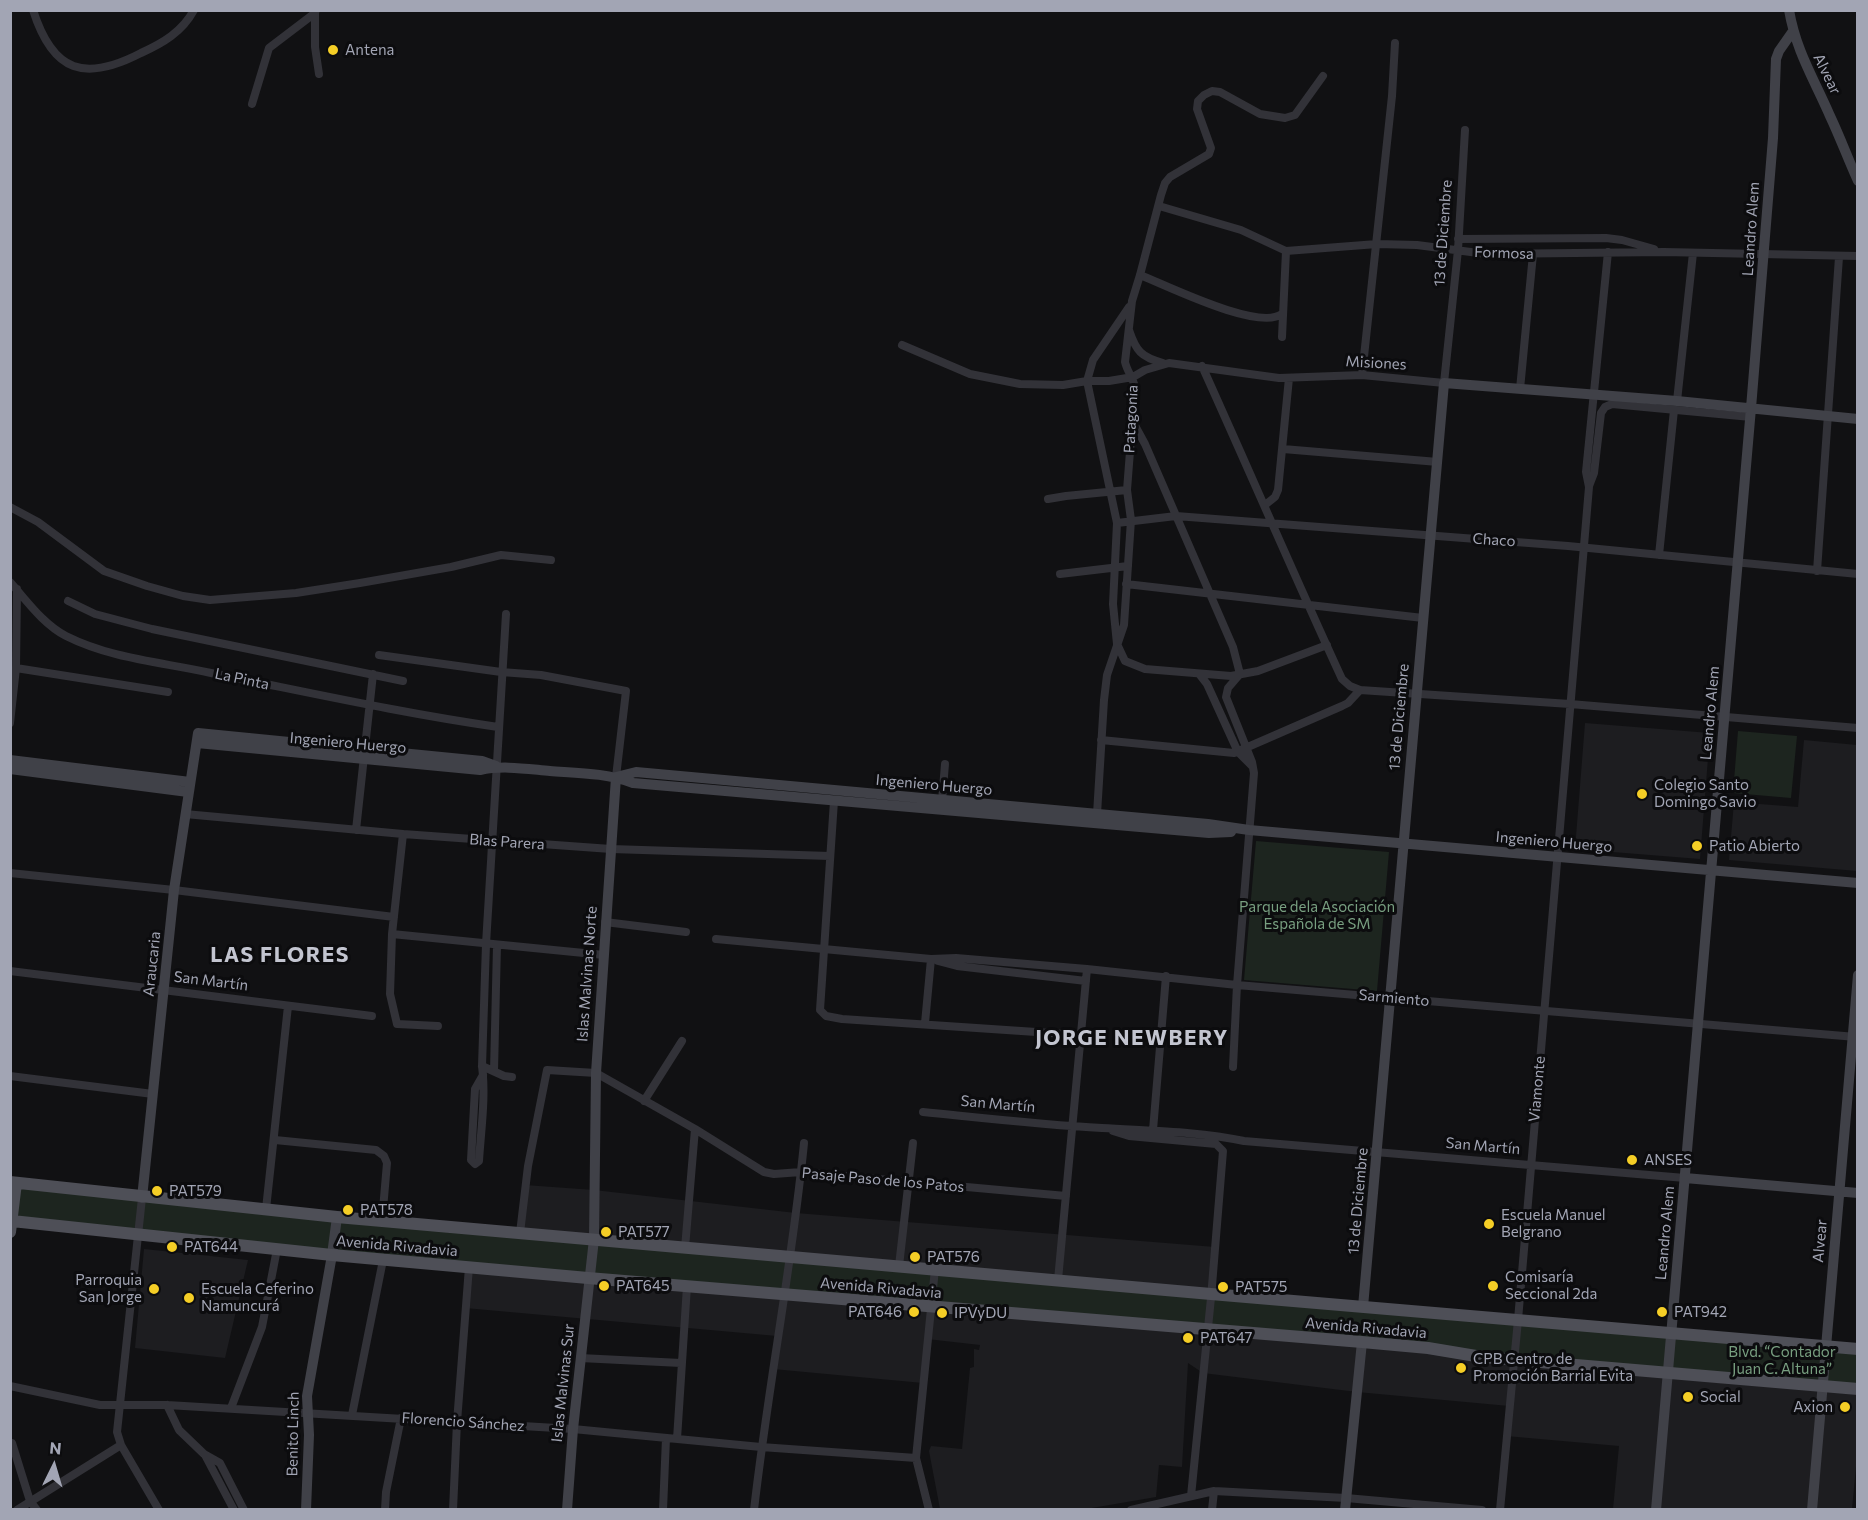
<!DOCTYPE html>
<html>
<head>
<meta charset="utf-8">
<style>
  body { margin:0 }
  #map { position:relative; width:1868px; height:1520px; overflow:hidden; background:#111113; font-family:Commissioner,sans-serif }
  canvas { display:block }
  .frame { position:absolute; inset:0; border:12px solid #a2a5b4; pointer-events:none }
  .north { position:absolute; left:24px; top:1436px; width:60px; height:60px; -webkit-text-stroke:4px #0c0c0e; paint-order:stroke; rotate:5deg; font-size:16px; font-weight:700; line-height:24px; text-align:center; color:#a2a5b4 }
  .north::after { content:''; display:block; margin:auto; width:21px; height:27px; background:#a2a5b4; clip-path:polygon(50% 0,100% 100%,50% 72%,0 100%) }
</style>
</head>
<body>
<div id="map">
<canvas width="1868" height="1520"></canvas>
<div class="frame"></div>
<div class="north">N</div>
</div>
<script>
const c = document.querySelector('canvas').getContext('2d');
c.lineJoin = 'round';
function paint(path, color) { c.fillStyle = color; c.fill(path, 'evenodd'); }
function stroke(path, color, width, dash) { c.strokeStyle = color; c.lineWidth = width; c.lineCap = dash ? 'butt' : 'round'; c.setLineDash(dash || []); c.stroke(path); }
function write(font, color, halo, rows, align = 'center') {
  c.font = font + ' Commissioner,sans-serif'; c.lineWidth = 6; c.setLineDash([]); c.textBaseline = 'middle'; c.strokeStyle = halo; c.fillStyle = color; for (const [text, x, y, turn = 0] of rows) {
    c.save(); c.translate(x, y); c.rotate((+turn || 0) * Math.PI / 180); c.textAlign = isNaN(turn) ? turn : align; if (halo) c.strokeText(text, 0, 0); c.fillText(text, 0, 0); c.restore();
  }
}
const built = new Path2D(`
  M1585 723 1710 733 1700 859 1575 849Z
  M1804 740 1857 745V871L1729 860 1734 802 1798 807Z
  M525 1185 594 1190 796 1213 1215 1247 1209 1330 1857 1389V1467H1856L1852 1509H1613L1619 1446 1506 1436 1509 1406 1357 1392 1203 1373 1188 1363 1182 1467 1159 1465 1156 1497 1086 1509H940L929 1451 931 1446 962 1449 970 1368 974 1367V1349L979 1350 980 1345 927 1339 923 1383 773 1369 777 1336 465 1308 469 1267 520 1233Z
  M144 1249 248 1260 225 1358 135 1348Z`);
const green = new Path2D(`
  M1738 731 1797 736 1791 798 1733 793Z
  M1256 841 1389 852 1377 991 1244 980Z
  M10 1182 1857 1349V1389L11 1221Z`);
const street = new Path2D(`
  M33 10C53 73 85 82 141 53 163 43 182 32 194 10
  M315 13V47L319 74
  M252 104 269 48 315 13 316 10
  M1159 206 1241 230 1286 251 1377 244 1417 245 1486 254 1664 252 1858 256
  M1458 239 1606 238 1622 240 1654 249
  M1140 275C1168 286 1258 331 1282 314
  M1129 307 1093 360 1087 381 1117 523 1113 604 1117 644 1125 661 1145 669 1231 676 1258 671 1327 645
  M1129 330C1136 351 1141 357 1163 363
  M1282 337 1286 251
  M902 345 970 374 1020 384 1063 385 1087 381H1109L1133 377 1145 370 1169 363 1279 378 1362 375 1444 383 1458 250 1465 130
  M1202 366C1249 470 1294 575 1342 679L1350 686 1360 690 1570 704 1858 728
  M1362 375 1392 96 1395 43
  M1520 389 1533 254
  M1677 401 1693 253
  M1133 422 1145 444 1233 647 1240 674 1228 688 1226 697 1252 762 1254 773 1237 985 1233 1067
  M1283 449 1438 462
  M1589 486 1594 473 1601 413 1605 407 1612 404 1751 417
  M1048 499 1066 496 1127 490
  M1265 505 1275 497 1278 490 1289 378
  M10 507 38 522 104 571 147 586 183 596 210 600 296 593 360 583 451 567 501 555 551 560
  M1117 523 1176 516 1568 546 1858 574
  M1659 555 1674 410
  M1817 571 1839 257
  M1060 574 1128 566
  M10 582C27 601 43 624 66 636 112 659 161 662 211 673 307 692 401 713 498 727
  M1126 584 1423 618
  M68 601 95 614 152 629 403 681
  M379 655 501 672 541 675 626 691 616 777
  M16 668 168 692
  M1200 675 1207 684 1238 752 1252 766
  M10 723 16 668 17 589
  M1101 740 1234 753 1342 706 1348 703 1360 690
  M834 801 820 1010 826 1016 842 1019 1081 1035
  M942 801 945 764
  M185 814 403 834 611 849 830 856
  M1097 814 1104 700 1107 675 1124 625 1131 520 1127 490 1135 387C1133 378 1127 371 1125 362L1132 301 1140 275 1161 195 1165 183 1170 177 1209 154 1211 148 1197 109 1198 101 1204 95 1212 91 1220 92 1260 114 1285 118 1295 115 1323 76
  M356 830 373 674
  M403 834 392 934 390 994 397 1024 438 1026
  M10 873 174 890 394 917
  M605 922 686 932
  M392 934 604 955
  M716 939 931 959 956 958 1087 969 1237 985 1856 1037
  M938 961 957 966 1086 981
  M10 971 372 1016
  M925 1023 931 959
  M482 1066 504 1076 512 1077
  M494 1071 497 945
  M483 1075 475 1089 471 1160 475 1164 479 1161C481 1129 486 1097 482 1066L486 944 506 614
  M10 1076 153 1094
  M644 1101 682 1041
  M923 1112C983 1118 1043 1125 1102 1128 1150 1131 1197 1131 1244 1141L1685 1178
  M1153 1130 1166 976
  M1113 1131 1129 1136 1216 1144 1223 1151 1211 1298 1191 1496
  M275 1140 376 1150 384 1156 387 1163 382 1221
  M142 1198 117 1432 121 1445 159 1510
  M266 1209 288 1006
  M520 1233 528 1166 547 1070 596 1073 695 1129 764 1172 774 1174 801 1172 1066 1196
  M685 1248 695 1129
  M899 1266 913 1143
  M1058 1280 1087 969
  M580 1358 681 1363
  M10 1386 100 1405H167L573 1429 761 1447 916 1458
  M167 1405 179 1430 204 1454 220 1463 244 1510
  M231 1408 262 1327 277 1249
  M352 1415 383 1260
  M677 1439 687 1286
  M12 1443 30 1501 37 1510
  M205 1455 234 1510
  M17 1510 121 1445
  M385 1510 386 1492 401 1418
  M453 1510 457 1422 469 1267
  M663 1510 666 1438
  M754 1510C768 1387 792 1266 804 1143
  M929 1510 916 1458 935 1269
  M1131 1510 1214 1491 1346 1498 1482 1510
  M1212 1510 1214 1491
  M1500 1510 1518 1320 1589 487 1586 472 1608 252`);
const secondary = new Path2D(`
  M1789 10C1796 51 1814 79 1830 116 1840 137 1848 159 1858 181
  M197 743 480 770C503 765 527 769 550 771 578 773 607 773 633 783L1209 833 1231 832
  M10 760 190 782
  M10 769 188 792
  M616 777 636 772 1208 824 1249 830 1858 883
  M1685 1178 1858 1193
  M142 1198 174 890 198 733 482 761 496 766
  M1363 1307 1444 383 1677 401 1858 419
  M306 1510 309 1435 307 1396 332 1255 337 1217
  M567 1510 573 1429 594 1239 596 1073 616 777
  M1345 1510 1362 1342
  M1656 1510 1751 408 1773 138 1776 59 1779 51 1793 31
  M1812 1510 1858 975`);
const primary = new Path2D(`
  M10 1182 337 1217 1211 1294 1858 1349
  M12 1221 332 1255 588 1278 1362 1342 1428 1348 1482 1357 1858 1389
  M10 1232 16 1183`);
const markers = [
  [333,50,6,"#f5ce26"],
  [1642,794,6,"#f5ce26"],
  [1697,846,6,"#f5ce26"],
  [1632,1160,6,"#f5ce26"],
  [157,1191,6,"#f5ce26"],
  [348,1210,6,"#f5ce26"],
  [1489,1224,6,"#f5ce26"],
  [606,1232,6,"#f5ce26"],
  [172,1247,6,"#f5ce26"],
  [915,1257,6,"#f5ce26"],
  [604,1286,6,"#f5ce26"],
  [1493,1286,6,"#f5ce26"],
  [1223,1287,6,"#f5ce26"],
  [154,1289,6,"#f5ce26"],
  [189,1298,6,"#f5ce26"],
  [914,1312,6,"#f5ce26"],
  [1662,1312,6,"#f5ce26"],
  [942,1313,6,"#f5ce26"],
  [1188,1338,6,"#f5ce26"],
  [1461,1368,6,"#f5ce26"],
  [1688,1397,6,"#f5ce26"],
  [1845,1407,6,"#f5ce26"]
];
const poiNames = [
  ["Antena",345,50],
  ["Colegio Santo",1654,785],
  ["Domingo Savio",1654,802],
  ["Patio Abierto",1709,846],
  ["ANSES",1644,1160],
  ["PAT579",169,1191],
  ["PAT578",360,1210],
  ["Escuela Manuel",1501,1215],
  ["Belgrano",1501,1232],
  ["PAT577",618,1232],
  ["PAT644",184,1247],
  ["PAT576",927,1257],
  ["Comisaría",1505,1277],
  ["Seccional 2da",1505,1294],
  ["Parroquia",142,1280,"right"],
  ["San Jorge",142,1297,"right"],
  ["PAT645",616,1286],
  ["PAT575",1235,1287],
  ["Escuela Ceferino",201,1289],
  ["Namuncurá",201,1306],
  ["PAT646",902,1312,"right"],
  ["PAT942",1674,1312],
  ["IPVyDU",954,1313],
  ["PAT647",1200,1338],
  ["CPB Centro de",1473,1359],
  ["Promoción Barrial Evita",1473,1376],
  ["Social",1700,1397],
  ["Axion",1833,1407,"right"]
];
const streetNames = [
  ["Alvear",1827,74,64],
  ["Leandro Alem",1751,229,-86],
  ["13 de Diciembre",1443,233,-86],
  ["Formosa",1504,253,2],
  ["Misiones",1376,363,3],
  ["Patagonia",1131,419,-87],
  ["Chaco",1494,540,4],
  ["La Pinta",242,679,12],
  ["Leandro Alem",1710,713,-85],
  ["13 de Diciembre",1399,717,-85],
  ["Ingeniero Huergo",348,743,5],
  ["Ingeniero Huergo",934,785,5],
  ["Blas Parera",507,842,4],
  ["Ingeniero Huergo",1554,842,5],
  ["Araucaria",152,964,-84],
  ["Islas Malvinas Norte",587,974,-86],
  ["San Martín",211,981,7],
  ["Sarmiento",1394,998,5],
  ["Viamonte",1537,1089,-85],
  ["San Martín",998,1104,5],
  ["San Martín",1483,1146,5],
  ["Pasaje Paso de los Patos",883,1180,5],
  ["13 de Diciembre",1358,1201,-85],
  ["Leandro Alem",1665,1233,-85],
  ["Alvear",1820,1241,-85],
  ["Avenida Rivadavia",397,1246,5],
  ["Avenida Rivadavia",881,1288,5],
  ["Avenida Rivadavia",1366,1328,5],
  ["Islas Malvinas Sur",563,1383,-84],
  ["Florencio Sánchez",463,1422,4],
  ["Benito Linch",293,1434,-89]
];
const parkNames = [
  ["Parque dela Asociación",1317,907],
  ["Española de SM",1317,924],
  ["Blvd. “Contador",1782,1352],
  ["Juan C. Altuna”",1782,1369]
];
const districtNames = [
  ["LAS FLORES",280,955],
  ["JORGE NEWBERY",1132,1038]
];
paint(built, '#1d1d20');
paint(green, '#1d251f');
stroke(street, '#323238', 8);
stroke(secondary, '#404148', 10);
stroke(primary, '#4e4f57', 12);
for (const [x, y, r, color] of markers) { const dot = new Path2D(); dot.arc(x, y, r, 0, 2 * Math.PI); c.fillStyle = color; c.fill(dot); stroke(dot, '#0c0c0e', 2); }
write('15px', '#a2a5b4', '#0c0c0e', poiNames, 'left');
write('15px', '#a2a5b4', '#0c0c0e', streetNames);
write('15px', '#789f80', '#0c0c0e', parkNames);
c.letterSpacing = '1.5px';
write('bold 21px', '#c3c5d0', '#0c0c0e', districtNames);
c.letterSpacing = '0px';
</script>
</body>
</html>
